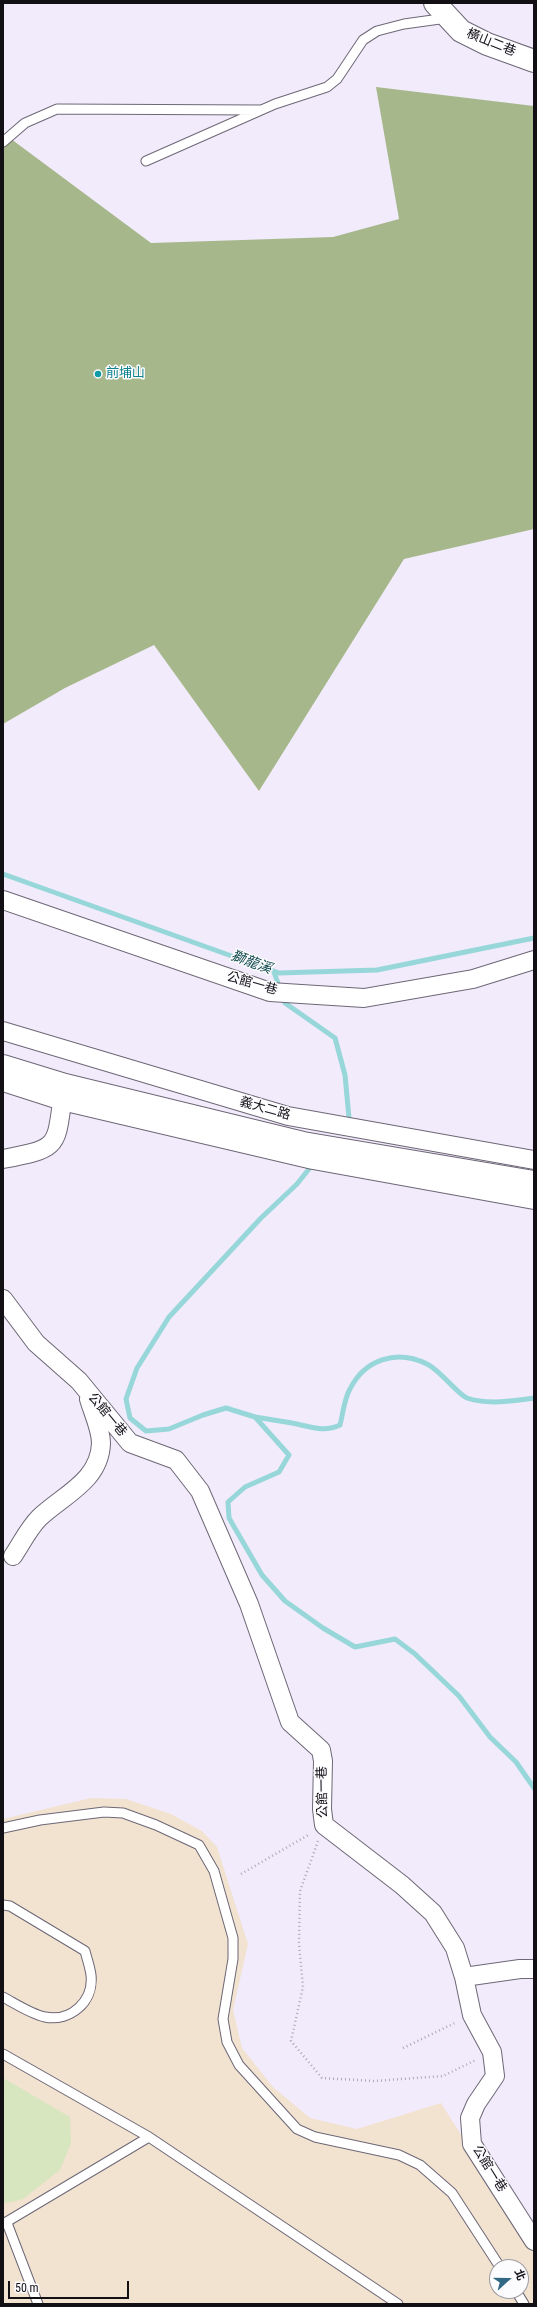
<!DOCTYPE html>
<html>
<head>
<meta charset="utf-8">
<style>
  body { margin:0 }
  #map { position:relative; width:537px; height:2307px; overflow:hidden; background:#f2ebfc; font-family:"Roboto Condensed","Noto Sans TC",sans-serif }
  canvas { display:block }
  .frame { position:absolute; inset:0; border:4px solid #120f15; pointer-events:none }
  .north { position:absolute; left:489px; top:2259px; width:40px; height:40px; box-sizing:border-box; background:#fcfbfe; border:1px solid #9e9da1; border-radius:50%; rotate:69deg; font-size:11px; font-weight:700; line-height:16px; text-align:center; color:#120f15 }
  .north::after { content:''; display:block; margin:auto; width:14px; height:18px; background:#316883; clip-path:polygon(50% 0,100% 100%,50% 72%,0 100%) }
  .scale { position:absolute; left:8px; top:2281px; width:121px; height:18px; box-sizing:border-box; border:2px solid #120f15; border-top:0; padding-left:5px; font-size:12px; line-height:14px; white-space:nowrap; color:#120f15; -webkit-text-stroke:3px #fcfbfe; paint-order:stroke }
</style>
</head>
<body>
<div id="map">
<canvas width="537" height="2307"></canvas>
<div class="frame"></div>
<div class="north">北</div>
<div class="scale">50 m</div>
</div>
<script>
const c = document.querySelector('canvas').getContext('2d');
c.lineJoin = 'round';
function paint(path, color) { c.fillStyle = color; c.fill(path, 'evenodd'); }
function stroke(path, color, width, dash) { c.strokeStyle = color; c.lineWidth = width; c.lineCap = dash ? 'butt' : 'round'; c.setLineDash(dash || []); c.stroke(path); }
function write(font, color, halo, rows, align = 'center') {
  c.font = font + ' "Roboto Condensed","Noto Sans TC",sans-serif'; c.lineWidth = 3; c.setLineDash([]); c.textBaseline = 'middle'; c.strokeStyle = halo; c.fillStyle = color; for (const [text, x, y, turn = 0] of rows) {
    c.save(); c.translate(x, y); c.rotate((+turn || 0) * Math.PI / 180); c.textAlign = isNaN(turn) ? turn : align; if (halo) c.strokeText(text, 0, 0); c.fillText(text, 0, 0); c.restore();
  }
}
const industrial = new Path2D(`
  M91 1798 126 1799 171 1814 202 1831 217 1847 248 1944 233 2010 242 2048 273 2087 310 2118 357 2129 441 2103 534 2249V2304H3V1819ZM497 2267H521V2291H497Z`);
const green = new Path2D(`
  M3 2078 70 2117 71 2143 60 2170 23 2199 3 2204Z`);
const forest = new Path2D(`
  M376 87 534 106V529L404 559 259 791 154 645 65 688 3 724V133L151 243 333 237 399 219Z`);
const stream = new Path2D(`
  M3 874 279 973 377 970 534 938
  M274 972 280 989
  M283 996 285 1003 335 1038 345 1075 349 1118 345 1123
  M313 1164 297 1184 261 1218 169 1317 137 1368 126 1399 130 1418 146 1431 169 1429 203 1415 226 1408 255 1417 289 1455 279 1472 245 1487 228 1502 229 1518 262 1575 285 1601 323 1628 355 1647 395 1639 415 1654 459 1696 490 1737 516 1762 534 1788
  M255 1417C267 1419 280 1421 292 1423 309 1426 323 1433 340 1425 343 1414 344 1399 350 1389 365 1359 397 1349 427 1364 440 1370 457 1394 467 1398 487 1405 514 1401 534 1398`);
const path = new Path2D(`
  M318 1841 300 1891 299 1944 303 1987 291 2041 322 2078 374 2081 443 2076 476 2060
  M241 1874 310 1834
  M403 2048 457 2022`);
const service = new Path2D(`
  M3 142 25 123 57 109 260 110
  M146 161 275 104 327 87 337 79 363 40 377 31 404 24 447 18
  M3 1828 40 1820 104 1812 123 1813 156 1825 199 1845 214 1871 233 1938V1959L223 2019 227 2042 239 2065 297 2129 315 2137 399 2155 420 2165 452 2193 500 2267
  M3 1905 10 1906 85 1951C87 1959 90 1967 91 1975 94 2002 70 2022 45 2017 31 2014 16 2004 3 1997
  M3 2054 149 2137 398 2304
  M7 2223 38 2304
  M3 2224 149 2137
  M516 2291 524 2304`);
const minor = new Path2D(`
  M3 900 270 992 364 998 473 979 534 960
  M3 1031 288 1116 534 1160
  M3 1082 62 1101 313 1160 534 1200
  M3 1159C63 1148 55 1146 64 1089
  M3 1299 36 1343 79 1381 130 1443 176 1460 200 1491 249 1604 290 1722 321 1750 323 1761 322 1809 324 1825 402 1885 433 1913 455 1948 464 1977 472 2015 492 2052 495 2076 476 2104 470 2118 472 2144 534 2241
  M13 1556C21 1544 29 1528 39 1518 63 1495 100 1481 101 1443 101 1429 93 1413 89 1399
  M464 1977 520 1969H534`);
const tertiary = new Path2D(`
  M435 3 461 31 487 44 534 61
  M3 1066 65 1085 303 1143 534 1182`);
const markers = [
  [98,374,4,"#0f9aa8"]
];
const streetNames = [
  ["橫山二巷",491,43,22],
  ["公館一巷",252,984,16],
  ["義大二路",265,1109,16],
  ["公館一巷",107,1415,50],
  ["公館一巷",323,1792,-91],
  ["公館一巷",489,2169,58]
];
const cultureNames = [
  ["前埔山",106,374]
];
const waterNames = [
  ["獅龍溪",251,963,20]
];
paint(industrial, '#f2e2d0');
paint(green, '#d7e6bf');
paint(forest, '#a6b88b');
stroke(stream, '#97d7d9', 5);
stroke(service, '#6d6776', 11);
stroke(minor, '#6d6776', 20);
stroke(tertiary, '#6d6776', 24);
stroke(path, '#aea8b5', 2.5, [1, 3]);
stroke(service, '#fff', 9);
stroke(minor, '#fff', 18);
stroke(tertiary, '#fff', 22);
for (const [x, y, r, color] of markers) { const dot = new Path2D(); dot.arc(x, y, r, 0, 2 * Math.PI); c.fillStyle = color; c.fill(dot); stroke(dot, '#fcfbfe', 1.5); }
write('13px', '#120f15', '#fcfbfe', streetNames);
write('13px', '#0d838f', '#fcfbfe', cultureNames, 'left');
write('italic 14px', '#0d484a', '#fcfbfe', waterNames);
</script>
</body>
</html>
